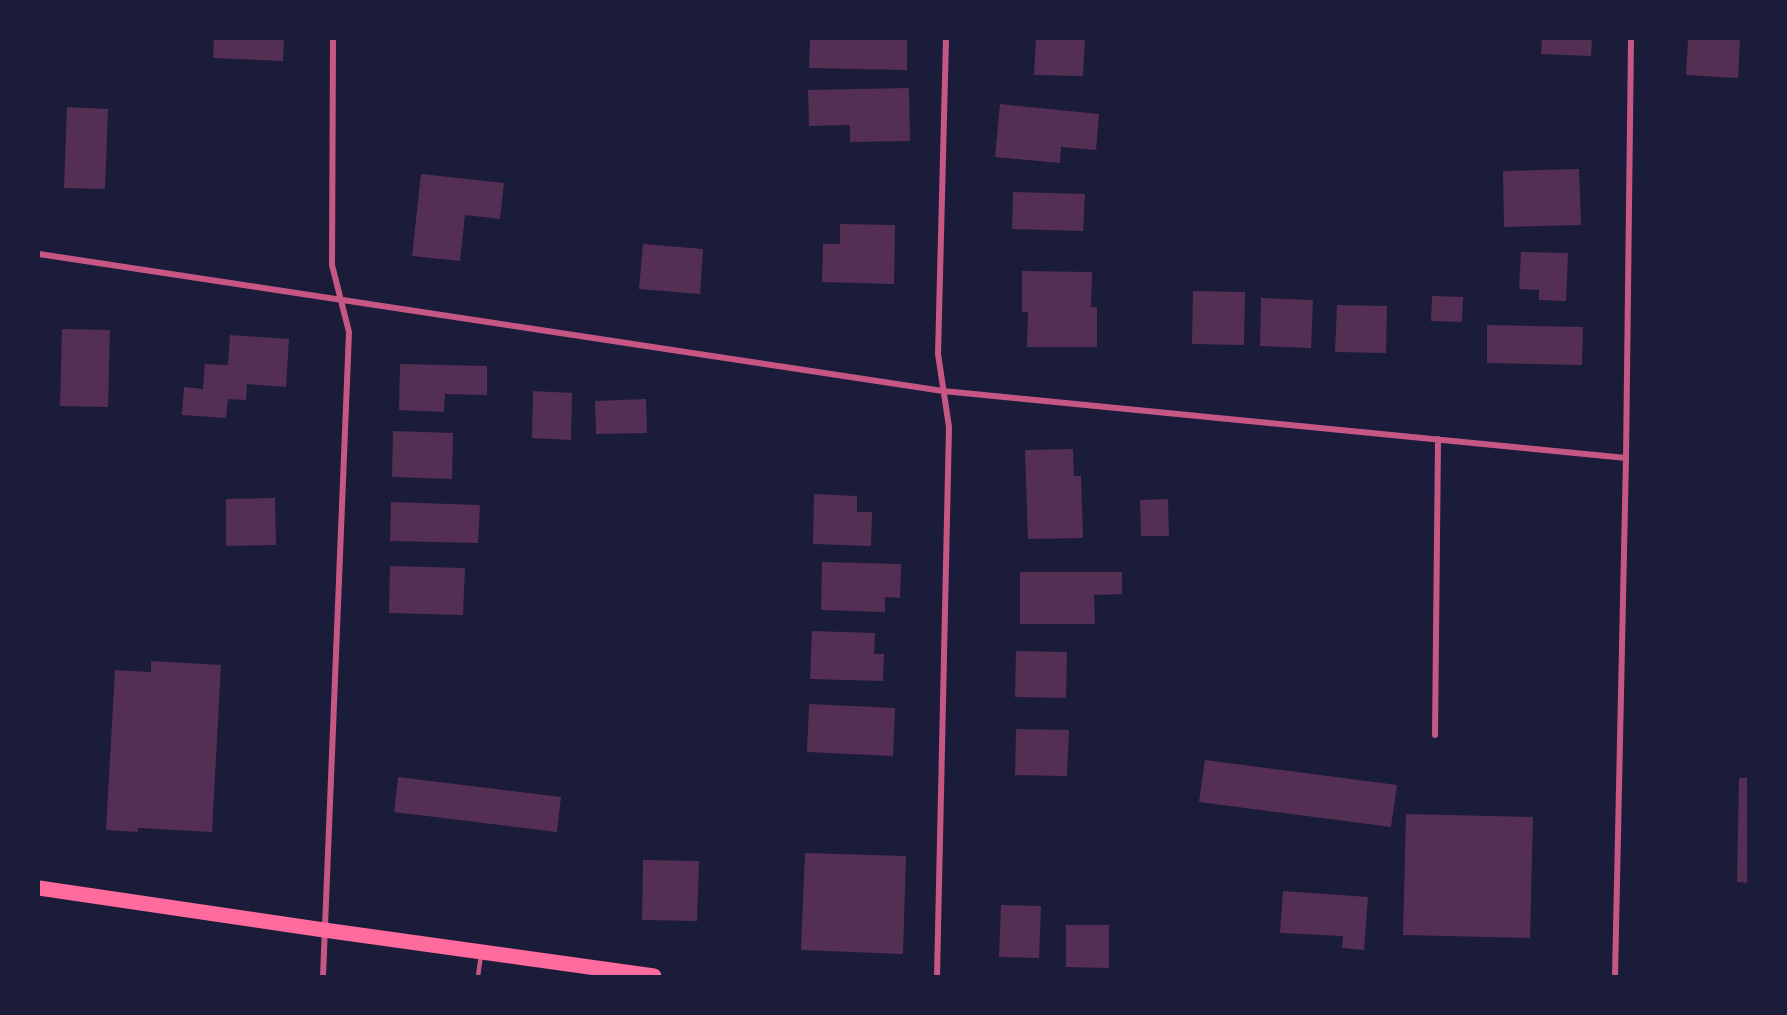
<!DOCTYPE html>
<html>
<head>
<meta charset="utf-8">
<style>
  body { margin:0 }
  #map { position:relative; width:1787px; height:1015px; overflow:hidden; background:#1b1b3a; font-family:Commissioner,sans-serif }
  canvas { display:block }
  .frame { position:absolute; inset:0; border:40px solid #1b1b3a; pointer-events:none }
</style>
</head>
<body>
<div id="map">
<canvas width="1787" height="1015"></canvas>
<div class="frame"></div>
</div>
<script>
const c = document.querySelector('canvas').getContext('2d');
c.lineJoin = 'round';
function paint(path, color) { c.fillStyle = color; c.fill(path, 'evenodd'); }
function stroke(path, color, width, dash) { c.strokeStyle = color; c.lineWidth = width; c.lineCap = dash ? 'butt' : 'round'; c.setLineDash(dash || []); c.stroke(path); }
const building = new Path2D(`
  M214 39H284L283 61 213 58Z
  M810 39H907V70L809 68Z
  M1036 39H1085L1083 76 1034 75Z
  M1542 39H1592L1591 56 1541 54Z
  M1688 39H1740L1738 78 1686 75Z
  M909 88 910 141 850 142V125L809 126 808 90Z
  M1000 104 1099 114 1096 150 1061 147 1060 163 995 157Z
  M67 107 108 109 105 189 64 188Z
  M1579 169 1581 225 1504 227 1503 171Z
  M421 174 504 183 500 219 465 215 460 261 412 256Z
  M1013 192 1085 194 1083 231 1012 229Z
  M840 224 895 225 894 284 822 282 823 244H840Z
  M643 244 703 249 700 294 639 289Z
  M1521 252 1568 253 1566 301 1539 300V290L1519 289Z
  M1022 271 1092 272 1091 307H1097V347H1027L1028 312H1022Z
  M1193 291 1245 292 1244 345 1192 344Z
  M1432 296 1463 297 1462 322 1431 321Z
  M1261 298 1313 300 1311 348 1260 346Z
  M1337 305 1387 306 1386 353 1335 352Z
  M1487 325 1583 327 1582 365 1487 363Z
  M62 329 110 330 108 407 60 406Z
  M230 335 289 339 286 387 247 384 246 400 228 399 226 418 182 415 184 387 203 389 205 364 228 365Z
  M400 364 487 366V395L445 394 444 412 399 410Z
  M533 391 572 393 571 440 532 438Z
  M646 399 647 433 596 434 595 401Z
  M393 431 453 433 452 479 392 477Z
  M1073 449 1074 476H1081L1083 538 1028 539 1025 450Z
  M814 494 857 496V512H872L871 546 813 544Z
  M275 498 276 545 226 546V499Z
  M1168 499 1169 536H1141L1140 500Z
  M391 502 480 505 478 543 390 541Z
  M822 562 901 564 900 598 885 597V612L821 610Z
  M390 566 465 568 463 615 389 613Z
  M1020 572H1122V594L1094 595 1095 624H1020Z
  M812 631 875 633 874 654H884L883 681 810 679Z
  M1016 651 1067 652 1066 698 1015 697Z
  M151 661 221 665 212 832 138 828V832L106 830 115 670 151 672Z
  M809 704 895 708 893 756 807 752Z
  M1016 729 1069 730 1067 776 1015 775Z
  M1205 760 1397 785 1391 827 1199 802Z
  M398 777 561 797 557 832 394 812Z
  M1739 778H1748V883L1737 882Z
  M1406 814 1533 817 1530 938 1403 935Z
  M805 853 906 856 903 954 801 950Z
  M643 860 699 861 697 921 642 920Z
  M1283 891 1368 897 1364 950 1342 948 1343 936 1280 933Z
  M1001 905 1041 906 1039 958 999 957Z
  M1066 925H1109V968L1066 967Z`);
const service = new Path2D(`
  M478 976 481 955`);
const minor = new Path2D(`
  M39 254 943 391 1626 458
  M1435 735 1438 439
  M323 976 349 332 332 265 333 39
  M937 976 949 427 938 354 946 39
  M1615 976 1626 458 1631 39`);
const primary = new Path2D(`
  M39 888 324 930 654 976`);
paint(building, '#542f53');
stroke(service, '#c65784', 4.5);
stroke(minor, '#c65784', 6);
stroke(primary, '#ff6b9d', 15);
</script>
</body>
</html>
